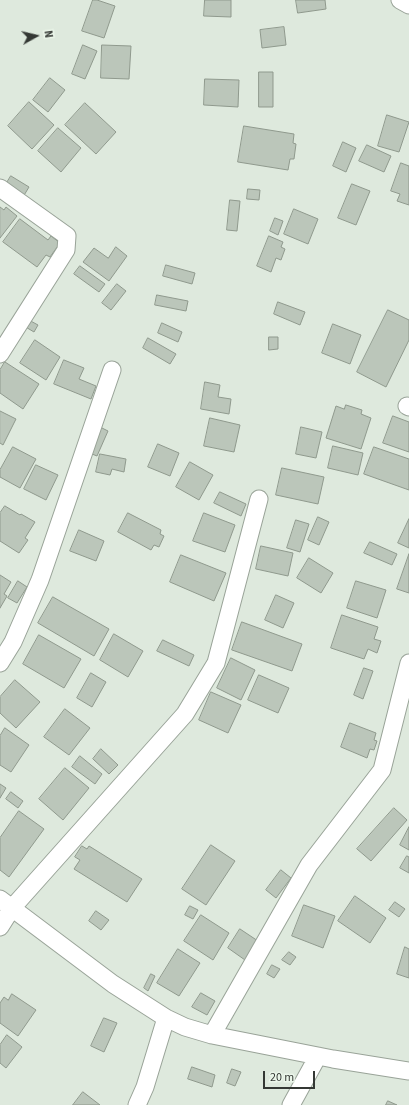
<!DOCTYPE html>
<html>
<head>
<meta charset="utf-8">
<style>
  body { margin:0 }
  #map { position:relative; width:409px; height:1105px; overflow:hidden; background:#dee9dd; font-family:"Source Sans 3",sans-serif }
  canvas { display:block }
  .north { position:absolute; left:16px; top:16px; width:40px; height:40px; -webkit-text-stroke:3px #ebf6ea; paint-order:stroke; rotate:82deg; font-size:11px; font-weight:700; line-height:16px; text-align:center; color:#343834 }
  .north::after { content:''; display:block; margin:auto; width:14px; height:18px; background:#343834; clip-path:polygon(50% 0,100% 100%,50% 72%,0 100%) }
  .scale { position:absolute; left:263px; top:1071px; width:52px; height:18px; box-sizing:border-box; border:2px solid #343834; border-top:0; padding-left:5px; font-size:12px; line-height:14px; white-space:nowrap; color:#343834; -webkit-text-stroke:3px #ebf6ea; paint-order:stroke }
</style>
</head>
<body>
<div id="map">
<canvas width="409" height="1105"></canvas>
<div class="north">N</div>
<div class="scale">20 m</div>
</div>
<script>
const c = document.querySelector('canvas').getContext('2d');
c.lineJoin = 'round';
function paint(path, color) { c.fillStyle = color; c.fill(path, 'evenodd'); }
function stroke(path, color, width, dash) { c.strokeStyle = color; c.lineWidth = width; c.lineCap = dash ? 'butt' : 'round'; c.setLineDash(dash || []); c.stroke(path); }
const building = new Path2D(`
  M93 0H97L115 6 104 38 82 31Z
  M205 0H231V17L204 16Z
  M296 0H325L326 9 298 13Z
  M284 27 286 45 262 48 260 30Z
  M83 45 97 51 85 79 72 74Z
  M102 45 131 46 129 79 101 78Z
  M259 72H273V107H259Z
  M50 78 65 90 48 112 33 100Z
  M205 79 239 80 238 107 204 105Z
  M29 102 54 125 32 149 8 126Z
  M85 103 116 132 96 154 65 125Z
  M387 115 409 122 399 152 378 146Z
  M244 126 294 134 293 143 296 144 294 159H290L288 170 238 162Z
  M58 128 81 148 61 172 38 151Z
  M343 142 356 148 346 172 333 166Z
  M367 145 391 156 384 172 359 161Z
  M401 163 409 166V205L397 201 400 194 391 191Z
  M11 176 29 187 23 197 5 186Z
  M352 184 370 191 356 225 338 218Z
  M248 189 260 190 259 200 247 199Z
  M230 200 240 201 237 231 227 230Z
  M0 207 4 210 6 207 17 216 0 238Z
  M294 209 318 219 308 244 284 234Z
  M275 218 283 221 278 235 270 231Z
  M20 219 48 240 51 236 60 243 50 257 46 255 37 267 3 242Z
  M269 236 283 242 281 247 285 249 281 260 276 258 271 272 257 266Z
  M116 247 127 256 109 281 83 262 94 248 108 258Z
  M166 265 195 273 192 284 163 276Z
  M80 266 105 284 99 292 74 274Z
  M117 284 126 291 111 310 102 303Z
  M157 295 188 301 186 311 155 305Z
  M278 302 305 312 300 325 274 314Z
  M388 310 409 320V340L386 387 357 372Z
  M27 319 38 325 34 332 24 326Z
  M162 323 182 332 178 342 158 333Z
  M333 324 361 335 350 364 322 353Z
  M269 337H278V349L269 350Z
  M148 338 176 354 170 364 143 348Z
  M35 340 60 357 46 380 20 363Z
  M64 360 84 368 79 379 96 386 91 399 54 384Z
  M5 362 39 384 23 409 0 393V370Z
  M205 382 220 385 218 397 231 399 229 414 201 409Z
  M346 405 362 410 361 414 371 418 361 449 326 438 336 406 344 409Z
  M0 411 16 419 3 445 0 443Z
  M393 416 409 422V452L383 443Z
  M210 418 240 425 234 452 204 446Z
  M98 426 108 431 97 456 87 452Z
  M301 427 322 432 316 458 296 454Z
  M158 444 179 453 170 476 148 467Z
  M333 446 363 453 358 475 328 468Z
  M13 447 36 459 20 488 0 477V470Z
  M374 447 409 459V490L364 474Z
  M100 454 126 459 124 472 112 469 110 475 96 472Z
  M190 462 213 475 199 500 176 487Z
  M36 465 58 475 46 500 24 489Z
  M282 468 324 477 318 504 276 495Z
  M220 492 246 504 241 516 214 503Z
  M5 506 20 515 21 514 35 522 25 538 28 540 19 553 0 541V513Z
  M128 513 161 530 160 534 164 536 159 547 154 545 151 550 118 532Z
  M204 513 235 525 225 552 193 541Z
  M318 517 329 522 319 545 308 540Z
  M409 519V548L398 543Z
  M296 520 309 524 300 552 287 548Z
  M79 530 104 541 96 561 70 551Z
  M370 542 397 554 392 565 364 553Z
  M261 546 293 553 288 576 256 569Z
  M409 554V593L397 589Z
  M181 555 226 573 214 601 170 582Z
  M309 558 333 573 321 593 297 578Z
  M0 575 11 582 4 594 7 596 0 608Z
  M18 581 27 587 17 603 8 598Z
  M356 581 386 590 377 618 347 608Z
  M276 595 294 603 283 628 265 620Z
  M53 597 109 629 94 656 38 623Z
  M342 615 378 627 374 639 381 641 377 653 368 649 364 659 331 648Z
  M242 622 302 644 292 671 232 650Z
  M114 634 143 651 128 677 100 660Z
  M39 635 81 659 64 688 23 664Z
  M163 640 194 655 189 666 157 651Z
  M231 658 255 670 241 700 217 688Z
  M364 668 373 671 363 699 354 695Z
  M91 673 106 682 92 707 77 698Z
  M259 675 289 688 278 713 248 700Z
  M15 680 40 702 16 728 0 713V697Z
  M211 692 241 705 228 733 199 720Z
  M65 709 90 728 69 755 44 737Z
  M350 723 376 733 374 740 377 741 374 750 370 749 367 758 341 747Z
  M5 728 29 745 11 772 0 765V736Z
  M101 749 118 765 109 774 93 759Z
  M80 756 102 774 95 784 72 767Z
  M65 768 89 788 63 820 39 799Z
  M0 784 6 788 0 798Z
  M11 792 23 801 18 808 6 799Z
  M394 808 407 820 371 861 357 849Z
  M19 811 44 829 9 877 0 870V838Z
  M409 827V850L400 845Z
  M211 845 235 861 206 905 182 889Z
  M82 846 87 849 89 846 142 879 127 902 74 869 80 860 75 857Z
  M407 856 409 857V873L400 868Z
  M281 870 291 878 276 898 266 890Z
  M355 896 386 918 370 943 338 921Z
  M395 902 405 909 399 917 389 910Z
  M304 905 335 916 323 948 292 936Z
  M190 906 198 910 193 919 185 915Z
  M96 911 109 920 101 930 89 921Z
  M201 915 229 933 213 960 184 941Z
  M240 929 258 941 245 960 228 948Z
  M405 947 409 949V978L397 974Z
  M178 949 200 963 179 996 157 983Z
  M289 952 296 957 290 965 282 960Z
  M272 965 280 969 274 978 267 974Z
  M151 974 155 976 148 991 144 988Z
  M201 993 215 1001 207 1015 192 1007Z
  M12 994 36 1010 18 1036 0 1023V1003L4 997 8 1000Z
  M104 1018 117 1023 104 1052 91 1046Z
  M7 1035 22 1047 6 1068 0 1063V1045Z
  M192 1067 215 1075 212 1087 188 1079Z
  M232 1069 241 1072 235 1086 227 1083Z
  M83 1092 100 1105H73Z
  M388 1101 397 1105H386Z`);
const street = new Path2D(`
  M400 0 409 5
  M0 188 67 236 66 250 0 354
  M407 406 409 407
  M0 663 13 642 40 580 112 370
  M0 899 113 984 166 1018 185 1027 212 1035 333 1059 409 1071
  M0 927 12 908 185 714 216 663 259 499
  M212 1035 309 865 382 770 409 663
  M137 1105 145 1087 166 1018
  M291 1105 318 1056`);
paint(building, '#bbc6ba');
stroke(building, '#8f998d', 1);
stroke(street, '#99a398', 19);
stroke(street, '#fff', 17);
</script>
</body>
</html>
